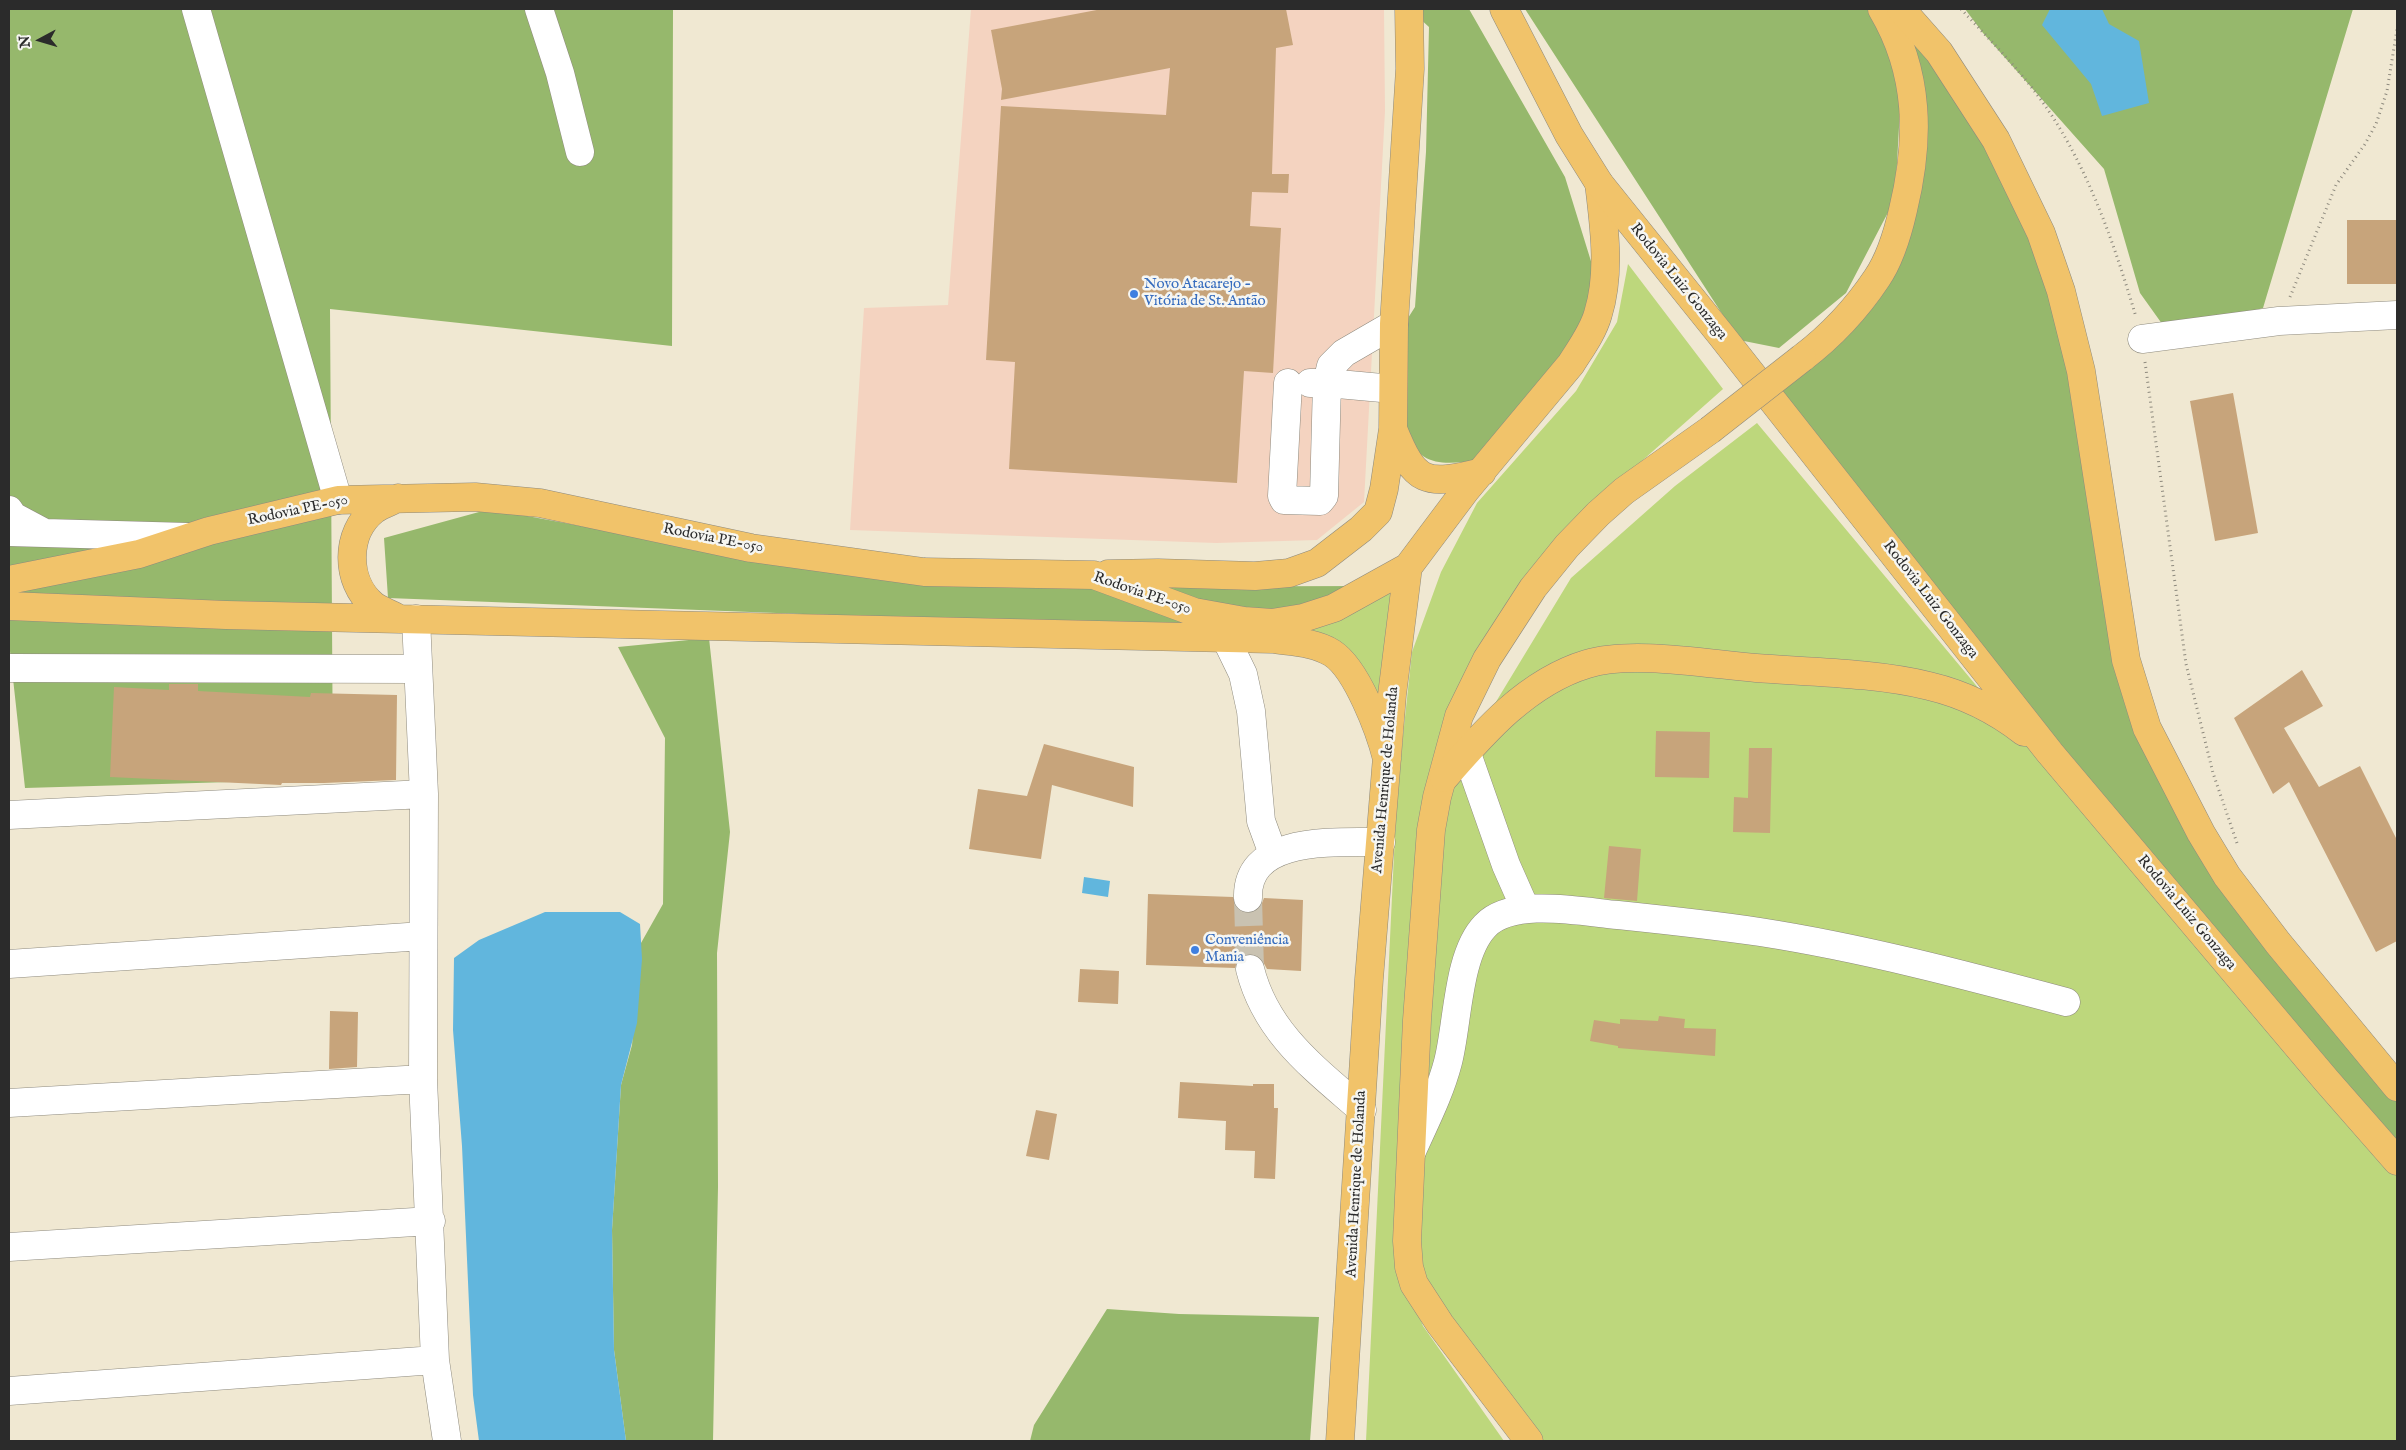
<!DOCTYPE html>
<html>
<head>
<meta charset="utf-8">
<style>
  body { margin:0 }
  #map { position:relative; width:2406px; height:1450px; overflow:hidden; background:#f0e8d2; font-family:"IM FELL English",serif }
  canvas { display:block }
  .frame { position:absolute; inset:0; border:10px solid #2b2b2b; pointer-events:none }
  .north { position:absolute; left:15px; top:15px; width:50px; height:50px; -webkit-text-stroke:4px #f6f6f2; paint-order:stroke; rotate:264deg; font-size:14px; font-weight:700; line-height:20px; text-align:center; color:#2b2b2b }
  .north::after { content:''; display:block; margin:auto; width:18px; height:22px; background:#2b2b2b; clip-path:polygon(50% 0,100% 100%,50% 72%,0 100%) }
</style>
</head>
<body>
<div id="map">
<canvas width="2406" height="1450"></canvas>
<div class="frame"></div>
<div class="north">N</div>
</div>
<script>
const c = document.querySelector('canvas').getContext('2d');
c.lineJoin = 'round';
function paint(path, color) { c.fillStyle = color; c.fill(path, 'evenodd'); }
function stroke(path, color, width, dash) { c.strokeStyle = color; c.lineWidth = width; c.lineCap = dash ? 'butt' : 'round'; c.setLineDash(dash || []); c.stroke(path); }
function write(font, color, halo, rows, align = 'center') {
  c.font = font + ' "IM FELL English",serif'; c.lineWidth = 5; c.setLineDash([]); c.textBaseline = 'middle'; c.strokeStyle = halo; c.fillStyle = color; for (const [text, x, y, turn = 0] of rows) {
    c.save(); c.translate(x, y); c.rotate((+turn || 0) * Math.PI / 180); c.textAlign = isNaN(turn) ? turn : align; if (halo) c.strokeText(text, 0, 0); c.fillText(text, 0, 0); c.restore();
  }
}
const built = new Path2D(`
  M971 9H1384L1385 111 1364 502 1317 540 1216 543 850 530 864 308 948 305Z`);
const green = new Path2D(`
  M1628 264 1723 389 1564 530 1477 648 1431 765 1416 869 1403 1273 1423 1326 1504 1441H1366L1397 792 1412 652 1441 572 1477 503 1576 391 1617 322Z
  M1757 423 1980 690 1593 652 1544 668 1491 710 1571 578 1675 486Z
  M1396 575 1382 710 1295 633Z
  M1613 658 1912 683 2010 722 2397 1170V1441H1517L1414 1284 1444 778 1487 730Z`);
const forest = new Path2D(`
  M9 9H673L672 346 330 309 333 779 25 788 9 642Z
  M1417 9H1469L1565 177 1594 271 1584 325 1481 461C1442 463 1422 470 1403 429L1401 329 1415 307 1426 152 1429 27 1418 17Z
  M1525 9H1877L1901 91 1895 199 1846 293 1779 348 1739 340Z
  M1884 9 1939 52 2079 326 2119 612 2173 780 2397 1092V1156L1772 400 1860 300 1912 175Z
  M1965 9H2353L2263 308 2170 335 2140 293 2104 169 1983 33Z
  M490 509 831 573 959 587 1380 586 1295 633 388 598 384 538Z
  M709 638 730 832 717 953 718 1187 713 1441H626L614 1350 612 1230 621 1085 632 1045 641 943 663 904 665 738 618 647Z
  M1107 1309 1179 1314 1319 1317 1310 1441H1030L1034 1425Z`);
const water = new Path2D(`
  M2050 9H2102L2109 24 2139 41 2149 103 2102 116 2091 84 2042 25Z
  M1084 877 1110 881 1108 897 1082 893Z
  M545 912H620L640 924 642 959 637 1023 621 1085 612 1230 614 1350 626 1441H479L473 1395 462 1146 453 1030 454 958 479 940Z`);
const building = new Path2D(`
  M1102 9H1286L1293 45 1276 48 1272 174H1289L1288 193 1252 192 1250 226 1281 228 1273 373 1244 371 1237 483 1009 469 1015 362 986 360 1001 106 1166 115 1170 68 1001 100 1002 89 991 30Z
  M2347 220H2397V284H2347Z
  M2233 393 2258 533 2215 541 2190 401Z
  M2302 670 2323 706 2284 728 2319 787 2360 766 2397 840V941L2376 952 2289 782 2273 794 2234 718Z
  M169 684H198V691L310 697 311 693 397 695 396 780 324 783H282L281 785 110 777 114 687 169 690Z
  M1656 731 1710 732 1709 778 1655 777Z
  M1044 744 1134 767 1133 807 1052 785 1041 859 969 849 978 789 1027 796Z
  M1749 748H1772L1770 833 1733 832 1734 797 1748 798Z
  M1609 846 1641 849 1637 901 1604 898Z
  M1148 894 1233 897 1238 910 1246 913H1253L1260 908 1264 898 1303 900 1301 971 1267 969 1261 958 1253 954H1246L1239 958 1235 968 1146 965Z
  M1080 969 1119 971 1118 1004 1078 1002Z
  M330 1011 358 1012 357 1067 329 1069Z
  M1659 1016 1685 1019 1684 1028 1716 1029 1715 1056 1618 1048V1046L1590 1041 1594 1020 1620 1024V1019L1658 1021Z
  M1180 1082 1253 1086V1084H1274V1108H1278L1275 1179 1254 1178 1255 1151 1225 1150 1226 1121 1178 1118Z
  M1036 1110 1057 1114 1049 1160 1026 1156Z`);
const minorTunnel = new Path2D(`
  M1248 898 1250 969`);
const path = new Path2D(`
  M1961 9C1989 39 2020 70 2044 104 2088 167 2114 243 2136 317
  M2290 297 2336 185 2365 144 2376 124 2387 91 2397 29
  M2145 362 2186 664 2213 773 2238 846`);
const minor = new Path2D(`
  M196 9 338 500
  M539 9 560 73 580 152
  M2142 339 2279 321 2397 315
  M1288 383 1282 496 1284 500 1320 501 1324 496 1327 383 1393 389
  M1310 383H1327L1331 366 1344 353 1394 324
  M9 510 13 516 43 532
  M9 532 188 537
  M416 619 424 794 423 1079 435 1360 447 1441
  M1226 639 1243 674 1251 711 1261 821 1273 854
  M9 668 417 669
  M1466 751 1506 865 1525 908
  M9 815 424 794
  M1248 898C1246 834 1339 843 1381 842
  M9 964 423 936
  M1250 969C1266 1033 1314 1068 1362 1110
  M9 1103 423 1079
  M1412 1151C1425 1122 1440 1093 1448 1062 1458 1024 1457 955 1485 926 1512 897 1583 912 1618 915 1666 920 1713 925 1760 932 1863 948 1965 975 2066 1002
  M9 1247 431 1221
  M9 1391 435 1360`);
const major = new Path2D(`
  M1802 358C1831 336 1857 308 1877 278 1890 259 1898 232 1903 210 1920 140 1920 73 1882 9
  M1393 429C1415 484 1425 486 1482 472
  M1108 574 1158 573 1255 576 1289 573 1317 563 1361 529 1378 512 1384 489 1393 429 1394 324 1410 69 1409 9
  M9 580 139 554 209 531 338 500 475 497 540 503 751 548 924 572 1094 575 1194 612 1244 621 1272 623 1303 618 1334 608 1408 567
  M9 606 226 615 1272 639C1293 642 1314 642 1332 653 1357 669 1380 731 1387 759
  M396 617C389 613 379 610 373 605 345 581 345 533 374 510 380 505 390 502 398 498
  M1340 1441 1369 979 1392 695 1408 567 1465 491 1571 364C1581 348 1593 332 1598 314 1611 272 1604 226 1599 183
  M1529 1441 1440 1324 1414 1284 1409 1267 1407 1241 1417 1020 1431 830 1437 797 1459 716 1487 659 1533 588 1567 546 1598 514 1624 491 1710 430`);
const highway = new Path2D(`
  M1504 9 1569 135 1599 183 1721 335 2050 753 2326 1080 2397 1161
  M1901 9 1939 52 1996 140 2041 233 2061 291 2081 371 2126 660 2147 728 2201 833 2227 876 2278 943 2397 1087
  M1444 778C1483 733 1527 682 1587 664 1631 650 1708 664 1756 668 1810 672 1877 673 1929 686 1963 694 1997 711 2024 732`);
const majorBridge = new Path2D(`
  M1710 430 1802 358`);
const markers = [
  [1134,294,5,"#3f7fe0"],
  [1195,950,5,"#3f7fe0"]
];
const streetNames = [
  ["Rodovia Luiz Gonzaga",1678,282,51],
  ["Rodovia PE-050",298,511,-12],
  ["Rodovia PE-050",713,539,11],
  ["Rodovia PE-050",1142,594,19],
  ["Rodovia Luiz Gonzaga",1930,600,52],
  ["Avenida Henrique de Holanda",1386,780,-85],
  ["Rodovia Luiz Gonzaga",2186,913,50],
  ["Avenida Henrique de Holanda",1357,1184,-87]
];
const shopNames = [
  ["Novo Atacarejo -",1144,285],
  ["Vitória de St. Antão",1144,302],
  ["Conveniência",1205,941],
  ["Mania",1205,958]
];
paint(built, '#f4d3c0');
paint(green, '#bdd77c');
paint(forest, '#96b86c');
paint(water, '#61b6dd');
paint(building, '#c7a47b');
stroke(minorTunnel, '#c9c2b1', 28, [28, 14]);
stroke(minor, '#8e8a7e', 29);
stroke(major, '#8e8a7e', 29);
stroke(highway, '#8e8a7e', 29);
stroke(path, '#8e8a7e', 3, [1, 4]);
stroke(minor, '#fff', 28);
stroke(major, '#f1c36a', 28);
stroke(highway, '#f1c36a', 28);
stroke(majorBridge, '#8e8a7e', 29, []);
stroke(majorBridge, '#f1c36a', 28);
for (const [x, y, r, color] of markers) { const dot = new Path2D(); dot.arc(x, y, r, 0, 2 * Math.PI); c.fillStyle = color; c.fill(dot); stroke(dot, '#f6f6f2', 2); }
write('15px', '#2b2b2b', '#f6f6f2', streetNames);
write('15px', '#366cbe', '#f6f6f2', shopNames, 'left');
</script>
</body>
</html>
